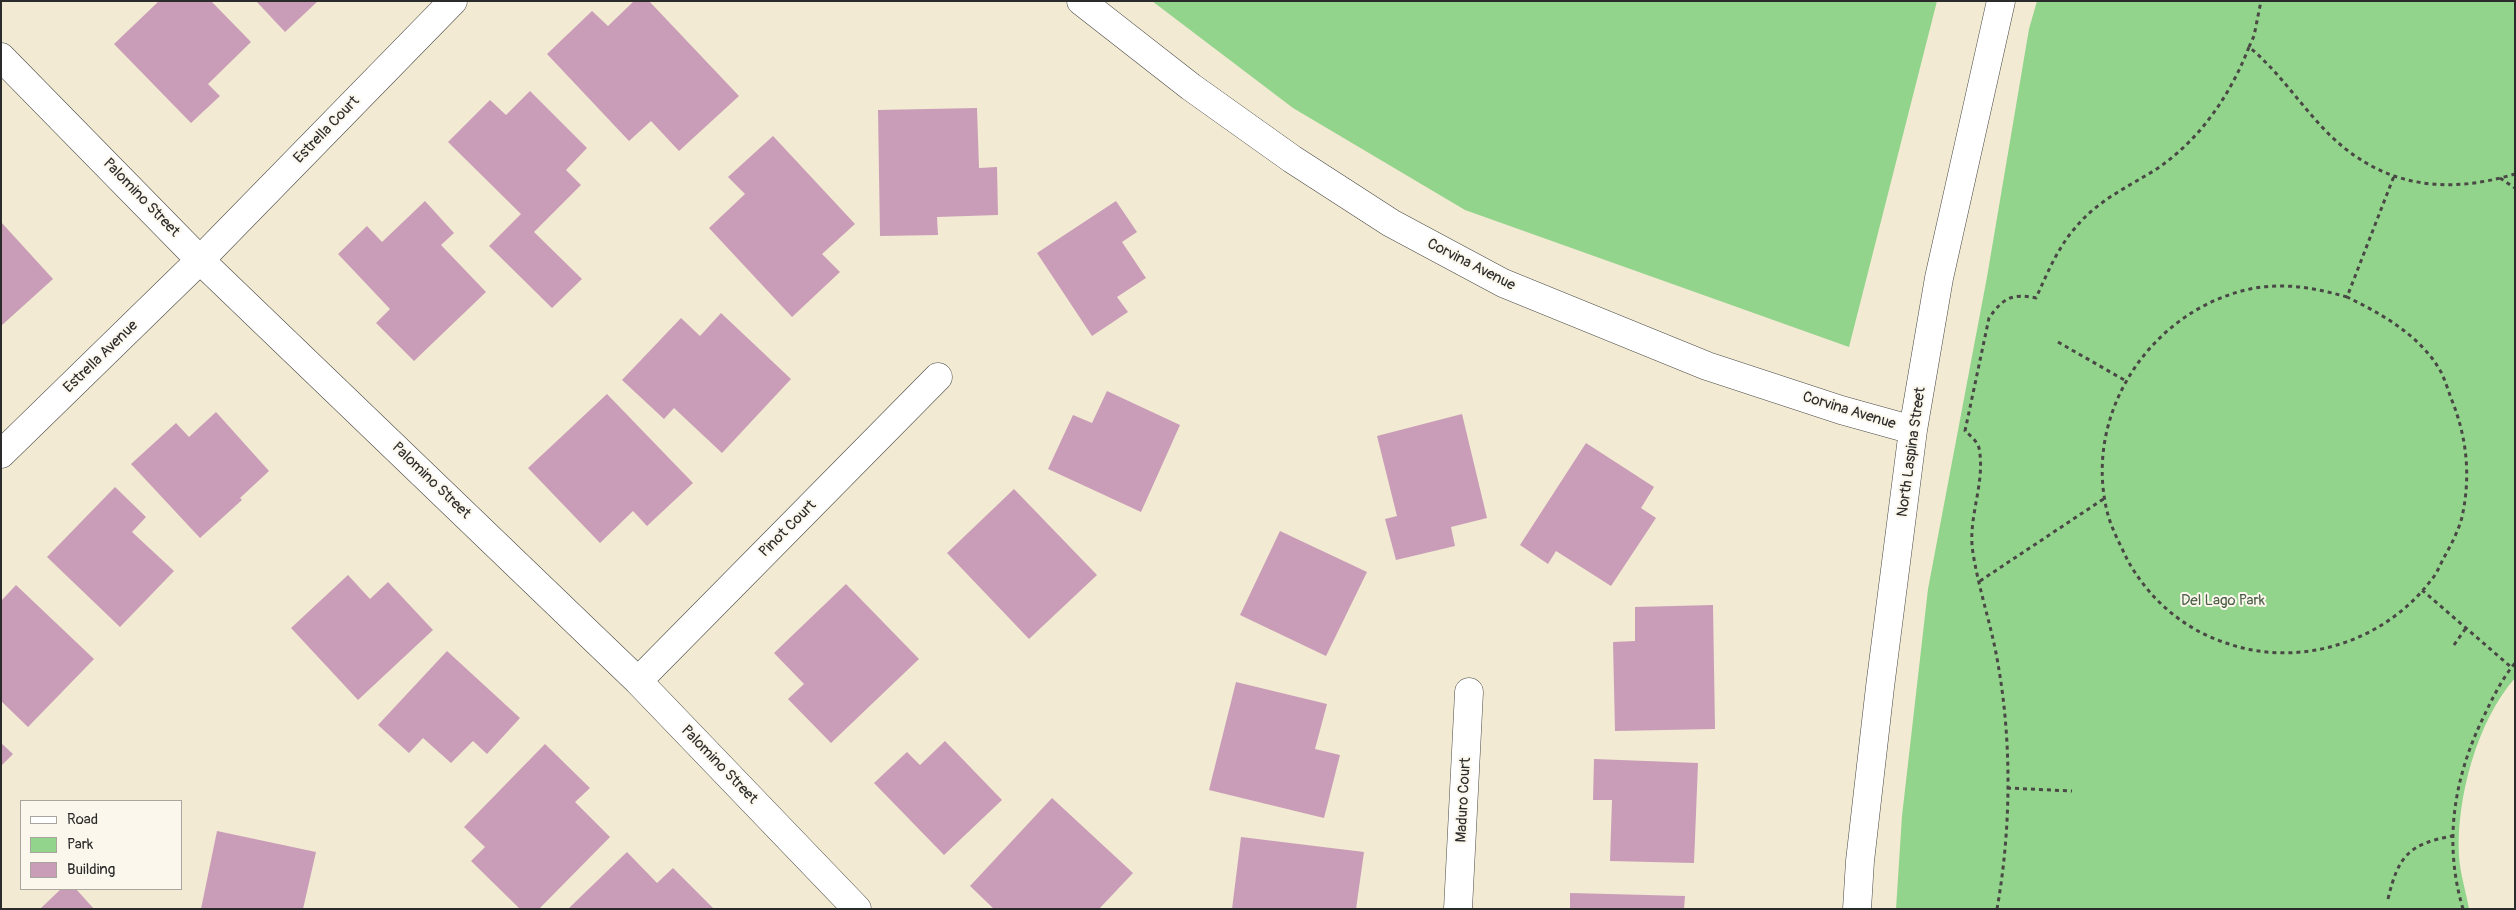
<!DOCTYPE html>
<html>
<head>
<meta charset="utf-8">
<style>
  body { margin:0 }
  #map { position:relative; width:2516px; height:910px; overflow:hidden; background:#f2ead2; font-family:Pangolin,sans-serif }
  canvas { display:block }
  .frame { position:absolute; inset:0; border:2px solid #2b2b2b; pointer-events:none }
  .legend { position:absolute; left:20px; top:800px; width:162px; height:90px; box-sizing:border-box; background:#fbf7ec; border:1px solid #a8a59f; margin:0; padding:6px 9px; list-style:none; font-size:15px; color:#2b2b2b }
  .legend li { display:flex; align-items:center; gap:10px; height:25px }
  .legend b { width:25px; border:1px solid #a8a59f }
</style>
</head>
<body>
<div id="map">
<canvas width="2516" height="910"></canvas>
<div class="frame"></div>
<ul class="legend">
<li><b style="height:6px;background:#fff"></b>Road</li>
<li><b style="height:14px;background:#92d48c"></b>Park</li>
<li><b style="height:14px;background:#c99db8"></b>Building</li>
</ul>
</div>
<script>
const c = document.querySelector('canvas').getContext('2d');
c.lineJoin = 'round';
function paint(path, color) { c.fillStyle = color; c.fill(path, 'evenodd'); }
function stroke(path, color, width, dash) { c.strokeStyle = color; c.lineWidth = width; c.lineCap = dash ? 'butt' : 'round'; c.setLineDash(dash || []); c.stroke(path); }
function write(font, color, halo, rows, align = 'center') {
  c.font = font + ' Pangolin,sans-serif'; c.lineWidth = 4; c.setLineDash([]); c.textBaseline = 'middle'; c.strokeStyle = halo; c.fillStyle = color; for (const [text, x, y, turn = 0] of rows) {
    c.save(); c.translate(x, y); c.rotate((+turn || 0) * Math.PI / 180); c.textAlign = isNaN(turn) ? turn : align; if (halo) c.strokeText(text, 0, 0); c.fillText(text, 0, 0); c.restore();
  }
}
const green = new Path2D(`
  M1152 1H1937L1849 347 1465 210 1293 108Z
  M2037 1H2515V678C2477 721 2456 799 2459 856 2460 873 2466 892 2469 909H1896L1902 816 1928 589 1987 277 2029 29Z`);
const building = new Path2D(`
  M159 1H211L251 42 208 84 220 96 191 123 114 44Z
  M256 1H318L285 32Z
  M634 1H649L739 96 679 151 651 121 629 141 547 54 592 11 608 26Z
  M530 91 587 148 566 170 581 185 534 232 582 279 552 308 489 246 521 214 448 142 490 100 506 115Z
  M977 108 979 168 997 167 998 215 937 217 938 235 880 236 878 110Z
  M773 136 855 224 822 254 840 272 792 317 709 228 745 194 728 177Z
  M425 201 454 233 441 245 486 292 414 361 376 323 390 309 338 254 367 226 382 242Z
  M1116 201 1137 232 1122 242 1146 278 1117 297 1128 312 1092 336 1037 253Z
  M1 222 53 279 1 326Z
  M721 313 791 379 722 453 674 408 664 419 622 380 681 318 700 336Z
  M1107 391 1180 425 1141 512 1048 469 1073 415 1092 423Z
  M607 394 693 483 647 526 633 511 600 543 528 468Z
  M216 412 269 471 240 498 242 500 200 538 131 464 176 423 189 437Z
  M1462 414 1487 518 1451 527 1455 546 1396 560 1385 519 1397 516 1377 436Z
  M1586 443 1654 487 1641 508 1656 518 1611 586 1556 551 1548 564 1520 545Z
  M115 487 146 517 132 532 174 571 120 627 47 557Z
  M1014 489 1097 575 1029 639 947 553Z
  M1280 531 1367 572 1326 656 1240 615Z
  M348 575 370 599 388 582 433 630 358 700 291 628Z
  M846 584 919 659 831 743 788 699 804 684 774 653Z
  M16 585 94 659 28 727 1 701V601Z
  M1713 605 1715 729 1615 731 1613 642 1635 641V607Z
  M447 651 520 718 487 754 473 741 451 763 423 738 409 753 378 725Z
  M1236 682 1327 704 1315 749 1340 755 1324 818 1209 790Z
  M945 741 1002 800 944 855 874 783 907 752 920 765Z
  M1 743 13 754 1 766Z
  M545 744 590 788 575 802 610 837 539 909H520L471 861 485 847 464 827Z
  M1594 759 1698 763 1694 863 1610 861 1612 800H1593Z
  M1052 798 1133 873 1099 909H994L970 886Z
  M217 831 316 852 303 909H201Z
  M1241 837 1364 852 1356 909H1232Z
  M627 852 657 883 673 868 714 909H568Z
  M61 889H76L94 909H40Z
  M1570 893 1685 896 1684 909H1570Z`);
const path = new Path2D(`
  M2249 47 2254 36 2261 1
  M2500 178 2515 188
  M2347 297C2316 288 2283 282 2250 289 2152 310 2083 412 2107 511 2111 528 2120 544 2127 559 2148 598 2183 629 2226 643 2300 669 2385 642 2432 579 2438 572 2441 562 2446 554 2452 543 2459 529 2462 517 2471 476 2467 437 2451 398 2448 390 2445 380 2441 372 2421 336 2382 314 2347 297L2394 176
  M2058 342 2126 381
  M1980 581 2105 498
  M2422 590 2511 667
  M2454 645 2466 628
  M2007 788 2072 791
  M2388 899C2398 857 2408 844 2452 836
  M1997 909C2011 830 2012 743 1998 664 1992 627 1979 591 1973 553 1967 518 1986 483 1979 448 1977 441 1971 436 1965 431L1989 318C2003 298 2012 293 2036 298 2047 274 2057 249 2075 228 2097 201 2126 188 2155 170 2199 141 2230 96 2249 47 2281 73 2304 111 2334 139 2387 188 2448 194 2515 174
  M2463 909C2443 842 2454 777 2484 716 2493 697 2502 679 2515 663`);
const minor = new Path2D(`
  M1081 1 1191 87 1292 159 1391 223 1503 283 1707 366 1841 410 1913 430
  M1 57 200 260 638 681 857 909
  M1 454 200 260 453 1
  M638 681 938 377
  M1458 909 1469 692
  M1857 909 1860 861 1880 687 1913 430 1939 278 2001 1`);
const streetNames = [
  ["Estrella Court",327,130,-46],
  ["Palomino Street",141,198,46],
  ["Corvina Avenue",1471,265,27],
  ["Estrella Avenue",101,357,-44],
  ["Corvina Avenue",1849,411,17],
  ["North Laspina Street",1912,452,-82],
  ["Palomino Street",431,481,44],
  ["Pinot Court",788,529,-45],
  ["Palomino Street",719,765,46],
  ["Maduro Court",1464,800,-87]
];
const parkNames = [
  ["Del Lago Park",2223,601]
];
paint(green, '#92d48c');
paint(building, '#c99db8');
stroke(minor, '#494844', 29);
stroke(path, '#494844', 3, [4, 4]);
stroke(minor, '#fff', 28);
write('15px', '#2b2b2b', '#fbf7ec', streetNames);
write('15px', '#4a5e48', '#fbf7ec', parkNames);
</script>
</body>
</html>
